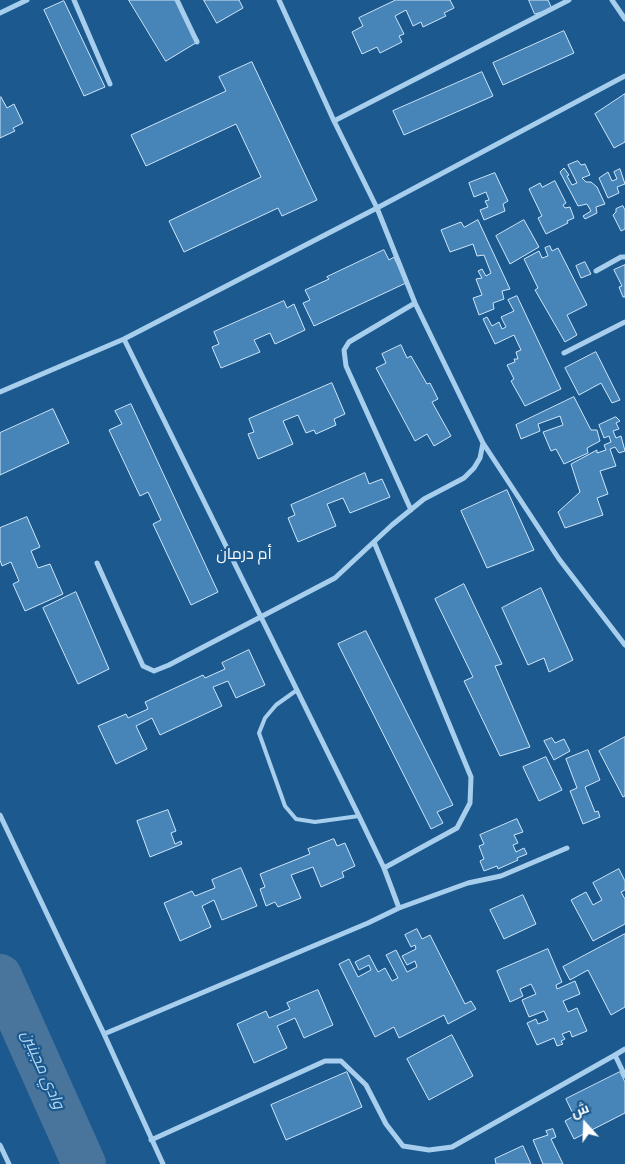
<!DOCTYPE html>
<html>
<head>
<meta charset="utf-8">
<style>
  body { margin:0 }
  #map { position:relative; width:625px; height:1164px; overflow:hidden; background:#1b598e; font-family:"Roboto Condensed",Cairo,sans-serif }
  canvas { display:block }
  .north { position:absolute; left:560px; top:1099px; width:50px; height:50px; -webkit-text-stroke:4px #1b598e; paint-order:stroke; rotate:340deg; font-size:14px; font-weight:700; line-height:20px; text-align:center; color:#fff }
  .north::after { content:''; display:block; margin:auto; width:18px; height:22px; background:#fff; clip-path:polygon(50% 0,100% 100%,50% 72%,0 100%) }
</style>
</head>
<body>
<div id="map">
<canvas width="625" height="1164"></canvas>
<div class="north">ش</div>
</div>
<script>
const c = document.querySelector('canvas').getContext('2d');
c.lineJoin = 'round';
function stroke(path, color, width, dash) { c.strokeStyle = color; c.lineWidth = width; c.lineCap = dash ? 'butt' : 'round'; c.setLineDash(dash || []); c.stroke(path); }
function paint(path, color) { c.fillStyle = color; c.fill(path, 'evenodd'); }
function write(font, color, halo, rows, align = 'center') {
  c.font = font + ' "Roboto Condensed",Cairo,sans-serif'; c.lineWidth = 4.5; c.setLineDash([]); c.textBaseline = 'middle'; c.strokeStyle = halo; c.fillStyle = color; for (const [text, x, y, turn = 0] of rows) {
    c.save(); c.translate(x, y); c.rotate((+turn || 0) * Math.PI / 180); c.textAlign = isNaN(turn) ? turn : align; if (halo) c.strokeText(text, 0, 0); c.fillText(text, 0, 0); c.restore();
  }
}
const river = new Path2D(`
  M0 976 84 1164`);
const building = new Path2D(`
  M129 0H175L199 41 166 61Z
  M204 0H239L243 8 217 23Z
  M396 0H450L454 8 444 13 446 16 423 27 421 22 413 26 406 10 395 16 404 34 399 36 402 42 380 53 377 47 362 54 352 32 363 26 359 18Z
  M529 0H548L552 9 535 14Z
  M64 1 105 87 84 96 44 10Z
  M564 31 574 53 503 85 493 63Z
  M252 62 317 200 282 216 278 208 184 252 169 221 261 177 236 124 146 166 131 135 226 91 219 77Z
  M482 72 493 96 404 135 393 111Z
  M625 94V142L614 148 595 114Z
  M1 97 7 108 14 104 23 123 13 128 15 131 0 138V98Z
  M578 161 581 165 585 164 590 175 582 178 586 182H591L597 187 605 204 596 207 597 213 585 219 583 216 591 211 587 204 578 206 560 172 564 168 569 175 567 176 572 185 577 183 568 165Z
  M620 169 625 184 617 187 619 193 608 198 599 178 608 172 612 181 617 179 614 172Z
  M495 173 508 201 503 204 505 211 484 220 480 210 488 207 485 201 489 200 486 192 474 197 469 183Z
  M555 181 566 203 563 205 565 208 570 207 574 218 567 221 568 223 546 234 538 218 542 216 529 189 540 183 542 187Z
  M623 206 625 210V229L621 231 613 215 616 212V209Z
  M478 220 510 289 502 291 504 299 493 303 494 309 479 315 473 298 482 295 476 279 482 278 478 271 482 269 486 276 491 273 484 255 477 256 473 244 450 252 441 230 461 222 464 227Z
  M524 220 539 247 510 264 496 236Z
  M550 246 552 251 558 248 587 305 567 315 577 335 565 342 535 290 538 288 524 259 539 251 542 258 548 256 545 248Z
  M384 250 389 260 394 257 406 283 314 326 303 303 310 300 305 290 329 279 327 277Z
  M585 262 591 274 581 278 576 266Z
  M625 265V297H623L619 287 622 286 614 270Z
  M517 296 561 389 525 406 511 381 514 379 507 365 515 362 514 359H518L516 352 521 350 514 335 495 344 483 319 487 317 492 326 499 322 502 329 506 327 501 317 514 311 508 300Z
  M284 301 287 308 294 304 305 330 275 344 270 333 254 340 260 352 221 368 212 347 219 344 214 332Z
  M401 345 407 358 411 356 427 384 430 383 438 399 432 402 451 436 434 446 427 434 415 441 376 368 386 363 382 354Z
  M596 352 620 400 612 403 601 383 579 395 565 368Z
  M332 383 345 414 334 419 336 425 316 434 314 430 306 433 298 415 283 421 293 444 258 459 248 434 254 432 249 419Z
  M574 397 591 430H597L600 441 587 448 588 453 564 464 556 449 551 451 543 432 563 425 560 416 538 424 540 431 521 439 516 425Z
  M131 404 218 592 191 605 153 524 161 520 148 492 140 496 109 430 122 424 115 411Z
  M53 409 69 443 0 475V433Z
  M616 417 620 421 616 423 619 429 613 431 616 438 621 436 625 451 619 453 615 447 610 449 616 466 600 471 608 494 597 498 603 515 565 528 558 512 580 492 571 464 597 450V453L606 450 604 445 611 442 609 436 604 438 599 425Z
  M365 473 369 484 382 479 390 497 350 513 343 498 327 504 336 526 298 542 288 518 295 515 291 505Z
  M507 490 534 550 487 568 461 511Z
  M27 517 40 547 31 551 38 568 50 564 63 594 25 611 13 584 19 581 11 562 2 566 0 560V528Z
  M464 584 502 664 495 666 530 747 500 756 464 681 473 677 435 599Z
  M541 588 573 660 549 672 544 658 528 665 502 608Z
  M76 592 109 669 78 684 43 608Z
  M366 631 453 805 437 812 443 823 431 829 338 644Z
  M249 650 265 685 236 698 228 681 213 687 222 706 160 735 152 718 136 726 147 749 116 764 98 726 126 714 128 718 148 709 145 702 203 675 205 678 225 669 222 663Z
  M625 737V796L623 797 599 751Z
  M552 738 555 743 564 739 570 751 554 760 544 741Z
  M588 750 600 780 585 787 595 812 598 811 600 817 583 824 570 791 577 788 566 759Z
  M546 757 562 790 539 801 523 767Z
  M168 810 176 831 171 833 175 844 181 841 182 844 150 857 137 821Z
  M517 819 523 832 514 835 518 843 513 845 516 852 524 848 527 854 517 858 518 860 498 869 497 866 484 871 480 861 484 859 479 846 484 844 480 835Z
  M334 839 337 846 345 843 355 866 342 872 344 877 321 887 313 867 291 875 301 898 278 907 275 902 266 906 260 889 265 887 260 874 310 854 308 849Z
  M241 868 257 906 222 920 214 900 202 906 211 927 180 941 164 903 192 891 195 896 215 888 212 880Z
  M619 869 625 881V890L621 892 625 899V924L593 941 571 900 586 892 593 905 602 900 593 883Z
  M523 895 536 924 504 939 490 910Z
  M417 929 422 939 430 935 465 1004 471 1001 476 1009 448 1024 444 1015 399 1038 394 1027 375 1037 339 964 349 959 358 977 371 970 369 965 359 970 355 962 369 955 378 972 385 968 392 981 398 978 386 955 396 950 407 972 417 967 415 961 407 965 402 956 416 949 415 945 411 947 405 935Z
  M625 934V1007L611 1015 588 970 570 980 563 967Z
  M548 949 562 982 556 985 557 989 575 981 580 994 563 1001 568 1012 577 1008 587 1031 572 1037 570 1031 562 1034 565 1039 561 1041 563 1044 557 1046 554 1038 537 1045 527 1023 536 1019 538 1024 548 1020 544 1011 529 1017 522 1000 536 994 531 984 520 989 523 996 510 1002 497 971Z
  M318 990 333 1025 304 1038 295 1018 277 1026 287 1048 254 1063 237 1024 266 1011 269 1018 290 1009 287 1003Z
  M452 1035 473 1076 429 1100 407 1059Z
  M347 1072 362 1107 286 1140 271 1105Z
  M620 1072 625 1082V1113L574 1139 565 1121 574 1116 566 1099Z
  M553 1129 556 1137 551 1139 563 1164H543L533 1140 548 1135 546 1131Z
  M523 1146 531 1164H496L495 1159Z`);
const lane = new Path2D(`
  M297 690 276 705 265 718 259 733 285 806 296 819 315 822 359 816`);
const street = new Path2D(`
  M74 0 110 84
  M177 0 197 42
  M279 0 334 121 377 208 415 303 483 443 559 559 625 645
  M612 0 625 19
  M0 13 27 0
  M334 121 569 0
  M596 271 621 257H625
  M564 353 625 322
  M0 392 124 339 377 208 625 76
  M411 510 346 366 344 350 349 342 415 303
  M374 542 471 777 470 803 457 828 384 868
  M97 563 143 666 154 671 169 665 335 578 392 525 424 499 464 478 474 468 480 458 483 443
  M0 815 104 1034 163 1164
  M399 908 468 883 501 876 567 848
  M104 1034 368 923 399 908 384 868 359 816 124 339
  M615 1055 625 1049
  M151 1140 325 1061H341L366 1085 386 1124 403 1146 429 1150 452 1147 615 1055 625 1076
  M0 1145 9 1164`);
const neighbourhoodNames = [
  ["أم درمان",244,555]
];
const waterNames = [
  ["وادي مجينين",42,1070,66]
];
stroke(river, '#49749b', 44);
paint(building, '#4785b8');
stroke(building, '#cee6fa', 1);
stroke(lane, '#a8ceee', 4);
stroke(street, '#a8ceee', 5);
write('16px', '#fff', '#1b598e', neighbourhoodNames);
write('italic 16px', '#b4d8f5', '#1b598e', waterNames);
</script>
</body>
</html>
